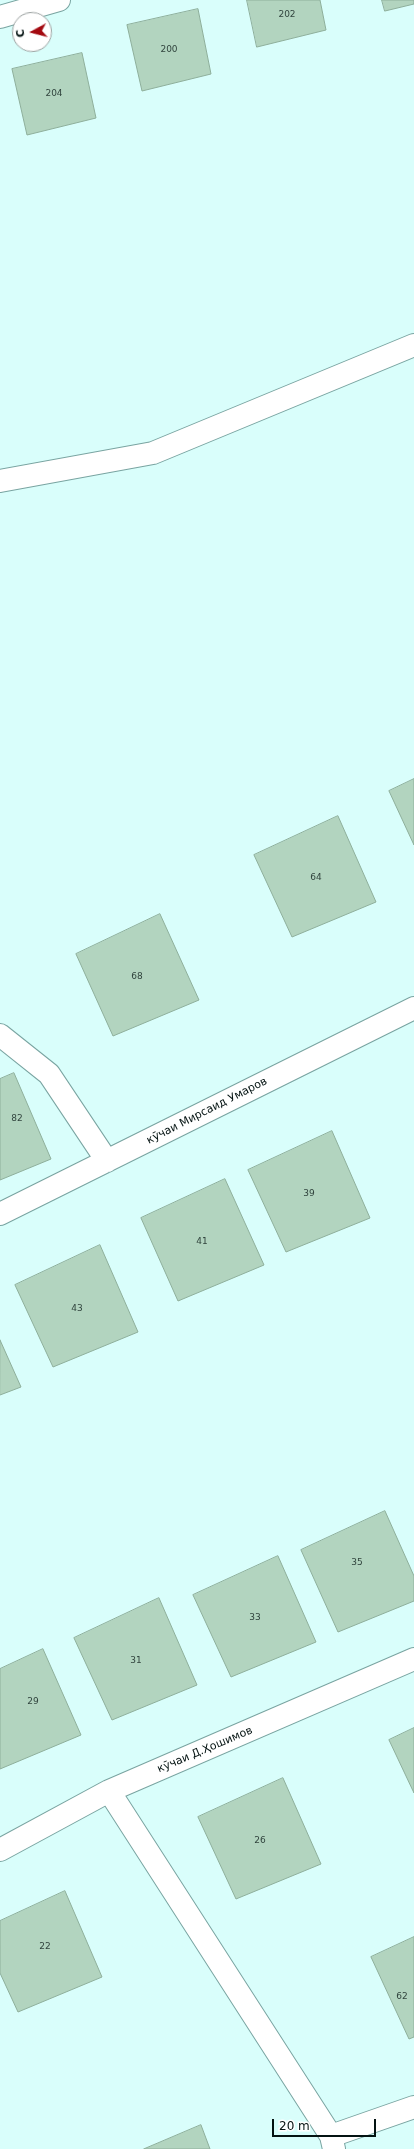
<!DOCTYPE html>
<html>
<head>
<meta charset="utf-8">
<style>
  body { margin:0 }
  #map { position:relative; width:414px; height:2149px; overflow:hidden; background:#d9fefb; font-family:"DejaVu Sans",sans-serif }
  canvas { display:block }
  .north { position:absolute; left:12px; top:12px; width:40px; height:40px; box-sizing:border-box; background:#fff; border:1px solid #9ba1a0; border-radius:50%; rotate:263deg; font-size:11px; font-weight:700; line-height:16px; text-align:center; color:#041312 }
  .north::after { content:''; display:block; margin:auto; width:14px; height:18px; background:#a30910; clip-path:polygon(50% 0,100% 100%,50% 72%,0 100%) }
  .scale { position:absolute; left:272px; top:2119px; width:104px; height:18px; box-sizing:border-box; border:2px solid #041312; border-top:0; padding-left:5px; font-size:12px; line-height:14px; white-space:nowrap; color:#041312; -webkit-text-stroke:3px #fff; paint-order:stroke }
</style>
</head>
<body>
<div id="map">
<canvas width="414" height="2149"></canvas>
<div class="north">С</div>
<div class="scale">20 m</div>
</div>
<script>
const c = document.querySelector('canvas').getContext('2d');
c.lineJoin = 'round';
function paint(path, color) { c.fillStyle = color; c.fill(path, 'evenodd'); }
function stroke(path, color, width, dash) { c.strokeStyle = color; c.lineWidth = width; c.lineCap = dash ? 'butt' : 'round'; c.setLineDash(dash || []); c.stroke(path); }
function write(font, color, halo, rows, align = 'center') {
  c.font = font + ' "DejaVu Sans",sans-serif'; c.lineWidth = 4; c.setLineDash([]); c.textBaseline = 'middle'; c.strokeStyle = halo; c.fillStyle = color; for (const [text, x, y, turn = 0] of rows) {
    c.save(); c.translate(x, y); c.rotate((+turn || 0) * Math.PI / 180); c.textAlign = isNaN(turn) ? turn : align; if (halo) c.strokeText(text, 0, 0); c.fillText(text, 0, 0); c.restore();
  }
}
const building = new Path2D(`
  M247 0H320L326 30 257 47Z
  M382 0H414V4L385 11Z
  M198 9 211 74 142 91 127 25Z
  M82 53 96 118 27 135 12 69Z
  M414 779V845L389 791Z
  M338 816 376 902 292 937 254 855Z
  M160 914 199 1000 113 1036 76 954Z
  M14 1073 51 1159 0 1180V1079Z
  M332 1131 370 1218 286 1252 248 1170Z
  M225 1179 264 1265 178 1301 141 1218Z
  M100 1245 138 1332 53 1367 15 1285Z
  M0 1340 21 1387 0 1395Z
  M385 1511 414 1576V1601L338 1632 301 1550Z
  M278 1556 316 1642 231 1677 193 1595Z
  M159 1598 197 1685 112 1720 74 1638Z
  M43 1649 81 1735 0 1769V1669Z
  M414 1728V1793L389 1740Z
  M283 1778 321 1864 236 1899 198 1817Z
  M65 1891 102 1977 18 2012 0 1973V1921Z
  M414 1937V2037L409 2039 371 1957Z
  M201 2125 210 2149H144Z`);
const minor = new Path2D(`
  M0 17 59 0
  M0 481 153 453 414 345
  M0 1035 49 1074 107 1161
  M0 1214 414 1008
  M109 1791 331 2136 334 2149
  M0 1850 109 1791 414 1659
  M331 2136 414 2107`);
const numberNames = [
  ["202",287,15],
  ["200",169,50],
  ["204",54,94],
  ["64",316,878],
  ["68",137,977],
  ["82",17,1119],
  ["39",309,1194],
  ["41",202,1242],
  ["43",77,1309],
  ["35",357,1563],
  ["33",255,1618],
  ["31",136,1661],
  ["29",33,1702],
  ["26",260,1841],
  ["22",45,1947],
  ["62",402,1997]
];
const streetNames = [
  ["кӯчаи Мирсаид Умаров",207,1111,-27],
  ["кӯчаи Д.Ҳошимов",205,1750,-23]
];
paint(building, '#b2d4bf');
stroke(building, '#8eaf9b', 1);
stroke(minor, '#79a4a1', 24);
stroke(minor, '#fff', 22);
write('9px', '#30433d', null, numberNames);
write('11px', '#041312', '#fff', streetNames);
</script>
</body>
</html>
